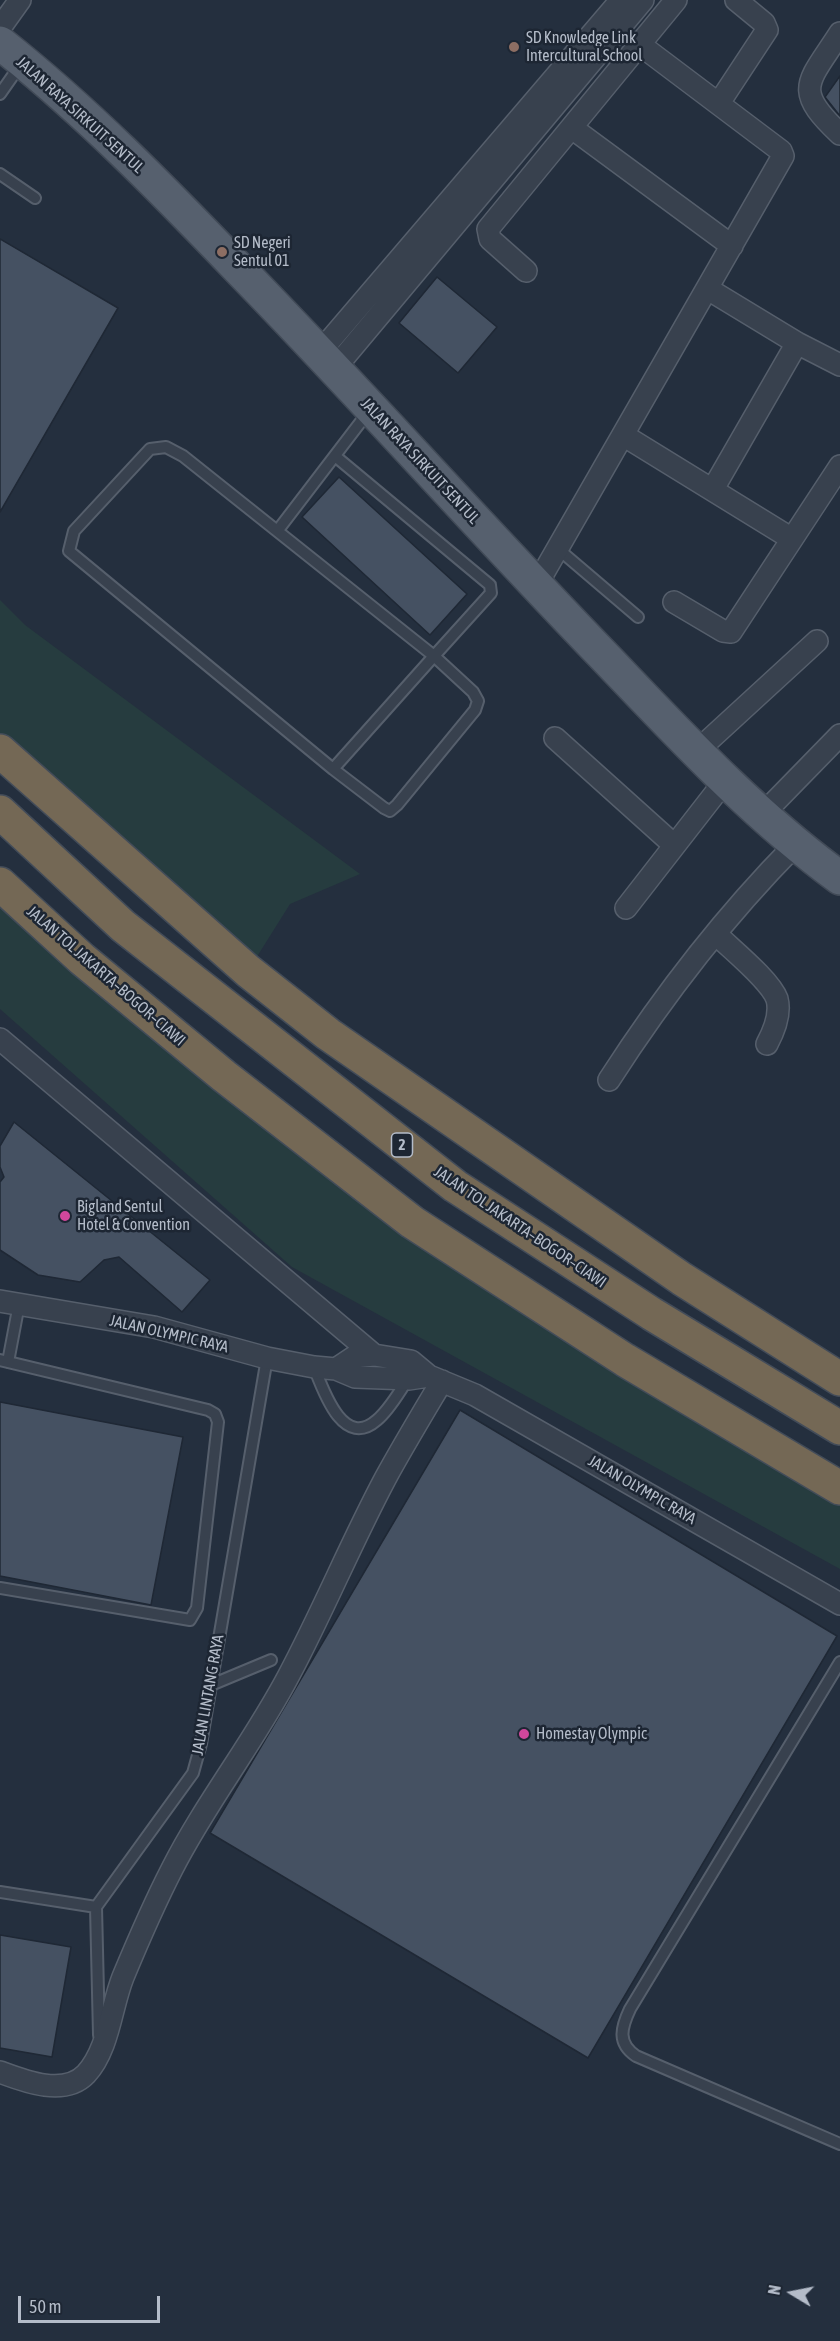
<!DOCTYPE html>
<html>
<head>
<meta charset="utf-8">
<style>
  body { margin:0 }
  #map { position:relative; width:840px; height:2341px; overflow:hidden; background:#242f3e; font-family:"Asap Condensed",sans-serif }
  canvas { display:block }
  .north { position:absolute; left:762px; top:2263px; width:60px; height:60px; -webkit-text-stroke:4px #1d2633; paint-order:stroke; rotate:280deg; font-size:16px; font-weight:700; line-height:24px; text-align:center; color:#b4bcc9 }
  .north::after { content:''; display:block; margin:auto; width:21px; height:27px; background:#b4bcc9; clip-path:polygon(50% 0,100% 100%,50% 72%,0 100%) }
  .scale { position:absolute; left:18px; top:2296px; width:142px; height:27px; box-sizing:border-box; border:3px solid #b4bcc9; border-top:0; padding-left:8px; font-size:18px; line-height:21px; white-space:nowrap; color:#b4bcc9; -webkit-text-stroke:4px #1d2633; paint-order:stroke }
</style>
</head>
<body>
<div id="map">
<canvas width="840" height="2341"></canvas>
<div class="north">N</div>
<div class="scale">50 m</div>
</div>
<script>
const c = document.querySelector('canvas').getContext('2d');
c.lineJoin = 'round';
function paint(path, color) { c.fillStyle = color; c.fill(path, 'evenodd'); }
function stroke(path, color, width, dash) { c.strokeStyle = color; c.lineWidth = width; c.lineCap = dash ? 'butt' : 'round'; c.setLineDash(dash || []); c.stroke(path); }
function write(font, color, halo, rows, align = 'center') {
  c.font = font + ' "Asap Condensed",sans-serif'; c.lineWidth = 5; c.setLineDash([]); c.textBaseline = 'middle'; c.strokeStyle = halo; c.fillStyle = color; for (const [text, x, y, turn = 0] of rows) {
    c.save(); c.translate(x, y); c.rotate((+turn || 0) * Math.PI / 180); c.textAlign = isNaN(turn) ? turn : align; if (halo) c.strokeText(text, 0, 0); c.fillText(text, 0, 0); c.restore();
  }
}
const green = new Path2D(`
  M0 600 25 625 360 874 290 904 248 971 0 751Z
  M0 884 301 1133 840 1488V1569L292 1267 0 1009Z`);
const building = new Path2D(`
  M840 76V116L825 97Z
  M0 239 118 308 0 512Z
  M437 277 497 327 458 373 399 323Z
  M339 477 467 594 430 635 302 517Z
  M14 1122 210 1280 182 1312 119 1257 104 1260 80 1282 38 1275 0 1250V1182L4 1177 0 1167V1146Z
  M0 1402 183 1437 151 1605 0 1576Z
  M460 1410 837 1636 588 2058 210 1833Z
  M0 1935 71 1947 52 2057 0 2048Z`);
const lane = new Path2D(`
  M0 94 21 64
  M0 174 35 198
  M166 447 183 456 434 656 333 769 69 551 74 531 150 449Z
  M278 530 369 411
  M557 548 638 617
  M333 769 384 808 390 811 397 805 475 710 478 701 473 692 434 656 491 593 490 585 335 456
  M0 1360 208 1410 215 1414 218 1422 197 1608 190 1620 0 1588
  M8 1362 19 1304
  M314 1367C323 1390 343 1450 377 1420 390 1409 399 1392 408 1379
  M840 1662 630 2009C621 2028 617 2043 636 2056L840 2144
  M211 1685 271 1660
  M0 1892 96 1907 193 1773 201 1744 267 1358
  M96 1907 99 2035`);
const street = new Path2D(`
  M0 28 20 0
  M840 33C808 83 792 89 840 134
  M719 103 767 30 764 23 736 0
  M572 128 732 246
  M526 271 490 239 488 229 676 0
  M708 289 797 343 840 365
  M320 352 621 0
  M335 368 643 0
  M623 435 792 539
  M713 489 797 343
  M536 586 783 156 781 151 639 44
  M674 602 723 631 731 632 840 466
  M555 738 674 845
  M696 752 817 641
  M761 816 840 735
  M626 908 724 782
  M716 934C731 949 770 980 777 999 781 1014 774 1031 767 1044
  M0 1039 374 1355
  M609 1080C663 996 725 916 795 845
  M0 1301 154 1327 267 1358 314 1367 336 1369 355 1377 409 1379 429 1376
  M336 1369 354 1357 374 1355 411 1361 429 1376 475 1395 840 1604
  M0 2072C24 2081 64 2097 86 2074 109 2049 111 2007 123 1977 138 1941 154 1904 172 1869 206 1802 254 1742 289 1675 323 1611 351 1543 385 1479 403 1446 423 1413 442 1381`);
const primary = new Path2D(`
  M0 43C86 111 163 190 238 268 362 395 479 527 602 654 678 733 751 813 840 878`);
const highway = new Path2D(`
  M0 751 248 971 328 1034 682 1279 840 1379
  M0 812 123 926 455 1186 652 1314 840 1428
  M0 884 82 959 224 1076 412 1222 625 1360 840 1488`);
const markers = [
  [514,47,6,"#8d6e63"],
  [222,252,6,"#8d6e63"],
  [65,1216,6,"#d1479c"],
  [524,1734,6,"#d1479c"]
];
const shields = [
  [402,1145,21]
];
const shieldNames = [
  ["2",402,1145]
];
const poiNames = [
  ["SD Knowledge Link",526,38],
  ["Intercultural School",526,56],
  ["SD Negeri",234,243],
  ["Sentul 01",234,261],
  ["Bigland Sentul",77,1207],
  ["Hotel & Convention",77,1225],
  ["Homestay Olympic",536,1734]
];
const streetNames = [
  ["JALAN RAYA SIRKUIT SENTUL",80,115,42],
  ["JALAN RAYA SIRKUIT SENTUL",420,461,47],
  ["JALAN TOL JAKARTA–BOGOR–CIAWI",106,976,41],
  ["JALAN TOL JAKARTA–BOGOR–CIAWI",520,1227,34],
  ["JALAN OLYMPIC RAYA",169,1334,13],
  ["JALAN OLYMPIC RAYA",642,1490,30],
  ["JALAN LINTANG RAYA",208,1695,-80]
];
paint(green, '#263c3f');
paint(building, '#455162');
stroke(building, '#1f2835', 1.5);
stroke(lane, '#565f6c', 14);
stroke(street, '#565f6c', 24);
stroke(primary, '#414a57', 36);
stroke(highway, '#434c59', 36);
stroke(lane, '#38414e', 10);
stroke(street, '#38414e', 21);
stroke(primary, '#56606e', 33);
stroke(highway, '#746855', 33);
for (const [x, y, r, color] of markers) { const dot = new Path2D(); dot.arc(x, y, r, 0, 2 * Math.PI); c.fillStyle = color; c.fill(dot); stroke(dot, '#1d2633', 2); }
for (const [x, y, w] of shields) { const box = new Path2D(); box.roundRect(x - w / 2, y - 12, w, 24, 4.5); c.fillStyle = '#1d2633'; c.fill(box); stroke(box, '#b4bcc9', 1.5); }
write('bold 15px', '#b4bcc9', null, shieldNames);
write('16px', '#b4bcc9', '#1d2633', poiNames, 'left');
write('16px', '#b4bcc9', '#1d2633', streetNames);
</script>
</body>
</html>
